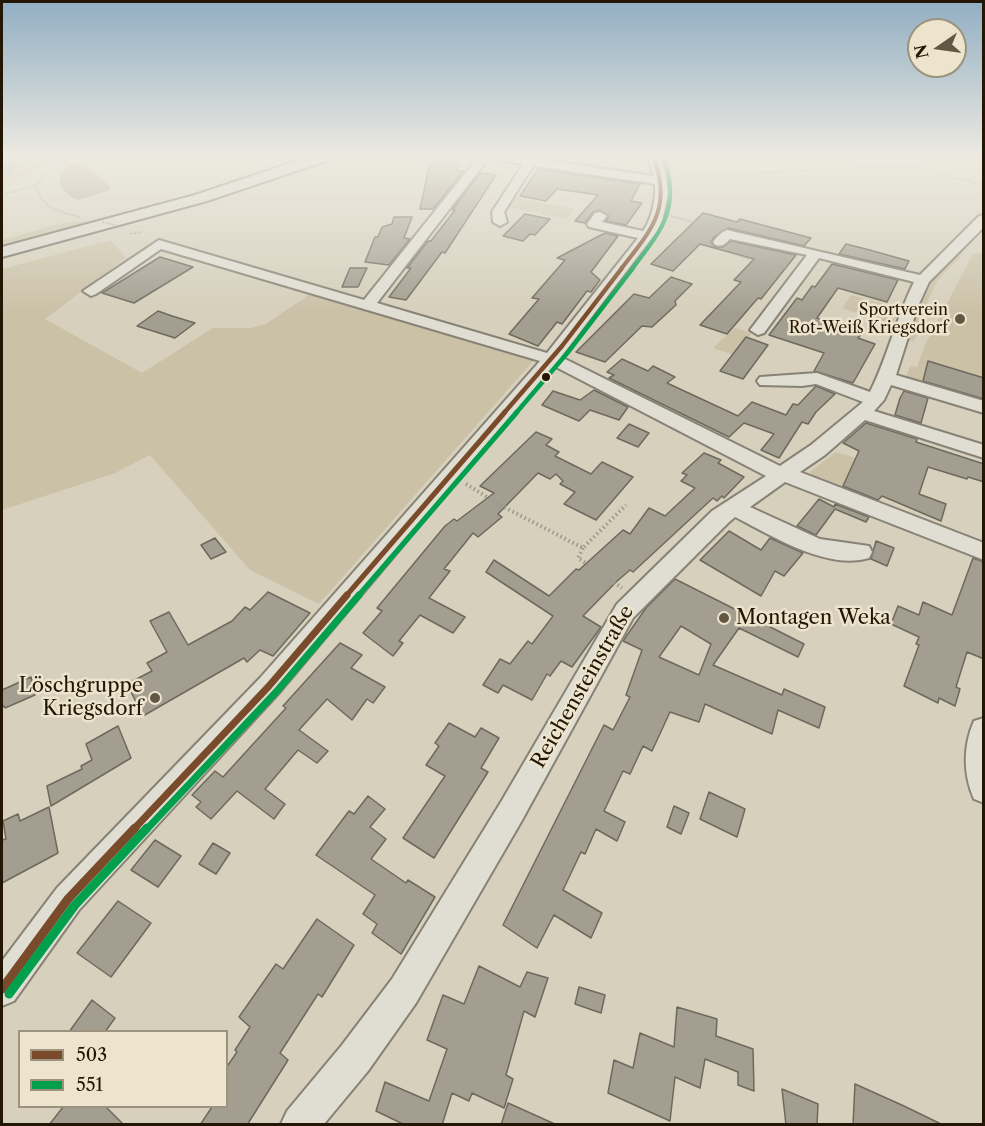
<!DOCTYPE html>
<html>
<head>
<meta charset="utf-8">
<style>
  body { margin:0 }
  #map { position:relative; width:985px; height:1126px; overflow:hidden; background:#d6d0bc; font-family:"Libre Caslon Text",serif }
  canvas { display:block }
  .frame { position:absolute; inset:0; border:3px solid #231605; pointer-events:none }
  .legend { position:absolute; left:18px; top:1030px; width:210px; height:78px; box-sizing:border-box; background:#ece4cd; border:2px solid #9c927d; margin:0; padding:8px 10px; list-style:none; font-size:18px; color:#231605 }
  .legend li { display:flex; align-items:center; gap:12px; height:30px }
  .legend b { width:30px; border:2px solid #9c927d }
  .north { position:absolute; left:907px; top:18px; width:60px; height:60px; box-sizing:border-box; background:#ece4cd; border:2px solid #9c927d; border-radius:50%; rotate:257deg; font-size:16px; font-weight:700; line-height:24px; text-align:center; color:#231605 }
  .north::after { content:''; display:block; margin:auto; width:21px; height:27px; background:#625745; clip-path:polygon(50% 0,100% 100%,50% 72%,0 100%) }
</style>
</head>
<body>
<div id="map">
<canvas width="985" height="1126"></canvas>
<div class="frame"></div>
<ul class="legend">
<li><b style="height:8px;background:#7a4b2a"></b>503</li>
<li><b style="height:8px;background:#029f4d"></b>551</li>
</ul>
<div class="north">N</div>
</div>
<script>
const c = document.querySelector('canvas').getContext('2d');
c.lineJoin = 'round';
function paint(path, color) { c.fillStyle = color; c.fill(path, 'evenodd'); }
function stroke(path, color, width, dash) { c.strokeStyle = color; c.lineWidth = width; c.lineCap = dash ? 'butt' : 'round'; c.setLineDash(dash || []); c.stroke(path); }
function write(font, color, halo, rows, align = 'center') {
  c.font = font + ' "Libre Caslon Text",serif'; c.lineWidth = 5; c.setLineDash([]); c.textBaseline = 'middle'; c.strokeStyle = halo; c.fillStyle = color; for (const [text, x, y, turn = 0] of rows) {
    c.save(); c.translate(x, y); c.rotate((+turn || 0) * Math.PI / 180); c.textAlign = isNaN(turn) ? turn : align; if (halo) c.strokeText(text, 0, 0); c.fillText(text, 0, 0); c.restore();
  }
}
const green = new Path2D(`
  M38 155H70L2 188V178Z
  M510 196 574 209 566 219 504 206Z
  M84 221 99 225 2 250V240L61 223Z
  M111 240 126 258 45 319 142 373 213 328H251L266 324 313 292 534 360 319 604 250 570 150 455 115 473 2 510V269Z
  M962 247 965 248C958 265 942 270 934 288 925 304 921 323 914 341L908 340 928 286 943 265Z
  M983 253V413L902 388 910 366 917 367 925 345 973 254Z
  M851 295 900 308 893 324 842 308Z
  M735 328 752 333 733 355 713 348Z
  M836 452 855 458 841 491 813 480 810 475 811 471Z`);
const water = new Path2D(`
  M2 155H38L2 178Z
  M83 163 110 186 109 190 79 200C53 192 52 163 83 163Z`);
const building = new Path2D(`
  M439 157 461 158 456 170 464 171 433 209H420L429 168Z
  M538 169 640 184 631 201 642 203 626 225 606 221 609 216 600 210 593 212 585 223 575 221 598 195 557 189 546 201 520 196Z
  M480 173 496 175 445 253 442 252 406 300 389 297 411 268H407L428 241H431L455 210H452Z
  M703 213 737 222 740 219 811 238 804 246 728 228 714 237 711 242 715 247H723L731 241 796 255 761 299 758 298 727 334 700 325 741 282 734 280 754 259 700 244 673 271 651 264Z
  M525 214 550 219 535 235 530 234 523 241 503 236Z
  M394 217H412L404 238 410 239 389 265 365 262 375 237H378L382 227 392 224Z
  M605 233 618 236 591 272 600 280 591 292 587 291 562 324 557 322 538 346 509 334 539 299 532 298 565 260 557 258Z
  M846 244 866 249 909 261 905 269 839 254Z
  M160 257 193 267 134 303 102 293Z
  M832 264 898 280 887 302 838 288 817 318 862 333 858 338 875 344 853 383 814 371 824 353 769 335 797 298 802 300 812 286 815 287Z
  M350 268H367L358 287H342Z
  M671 277 692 284 675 301 676 305 652 327 642 326 605 362 576 352 634 294 649 298Z
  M158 311 172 316 195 323 175 338 137 326Z
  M746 337 768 345 743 379 720 371Z
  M622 359 648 371 653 366 675 377 667 383 738 416 752 402 786 415 793 404 798 405 816 386 835 394 816 412 808 424 802 422 779 458 761 450 774 434 744 423 729 437 609 378 614 375 607 372Z
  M928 361 984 378V399L923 381Z
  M594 390 628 407 619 420 590 410 579 421 542 405 553 391 580 400Z
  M904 391 928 398 921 423 895 415 900 398Z
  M866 423 917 439 916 442 984 464V482L968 477 967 479 928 467 919 494 946 504 941 521 882 496 878 500 843 486 859 451 843 443Z
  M629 424 649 433 638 447 617 438Z
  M536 432 552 439 546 445 559 452 555 456 591 474 602 462 633 477 596 520 564 504 575 492 560 484 563 481 556 474 550 479 538 473 498 514 502 517 478 537 473 533 444 569 450 571 429 598 465 617 453 633 420 615 399 641 403 643 393 656 363 633 382 611 377 608 445 526 454 519 457 521 494 493 480 486Z
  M704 453 721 460 718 463 744 477 724 498 722 496 717 501 713 498 633 572 630 570 616 582 583 616 601 627 572 667 561 661 550 676 547 674 532 700 503 685 498 693 483 685 500 659 510 664 528 641 532 644 553 616 486 572 494 560 549 596 576 569 579 570 623 530 630 534 649 508 665 516 695 488 681 481 687 475 682 473Z
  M819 499 834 507 835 504 869 517 866 522 835 509 816 535 797 526Z
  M729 531 761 550 770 538 803 553 784 576 775 571 761 596 700 560Z
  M215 538 226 552 211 559 201 545Z
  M876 541 894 548 887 566 871 559Z
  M973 558 984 562V659L967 652 956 687 960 689 955 706 939 698 938 703 904 686 919 645 916 644 919 637 891 624 898 606 919 615 923 602 952 615Z
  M675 579 804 644 798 657 739 628 713 665 782 695 784 689 825 707 819 728 778 710 772 734 705 704 699 722 670 712 652 751 643 746 630 774 623 771 604 811 625 822 617 841 596 829 585 854 581 852 563 890 602 913 591 938 554 915 537 948 503 925 604 725 613 730 630 697 626 695 642 650 623 641 646 608ZM681 626 711 644 699 675 659 657Z
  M268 592 310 613 273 656 260 650 247 662 244 658 143 716 127 684 152 671 147 663 167 652 150 621 169 612 188 645 232 621 245 607 250 610Z
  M340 643 362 655 351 668 385 687 373 703 367 699 352 720 327 699 299 730 328 751 317 763 298 750 265 789 285 804 274 819 237 791 211 819 196 807 201 802 192 795 215 771 223 777 286 708 283 706Z
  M31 677 35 695 5 708 4 706 2 707V690Z
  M449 723 475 737 481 728 499 738 481 768 488 772 434 858 403 838 445 776 426 765 439 746 435 743Z
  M118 726 131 758 51 806 47 786 82 769 81 766 92 760 86 744Z
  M709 792 745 809 737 837 700 819Z
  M368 796 385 809 370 827 386 839 371 859 406 883 408 880 435 897 401 954 372 933 377 924 363 914 375 895 316 855 349 811 354 814Z
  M674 806 689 813 681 834 667 827Z
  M49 807 58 853 2 883V840L6 839 3 821 18 814 20 821Z
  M155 840 181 856 158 887 131 870Z
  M213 843 230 853 216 874 199 864Z
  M118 901 151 923 111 977 77 953Z
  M317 919 354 945 322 997 318 994 280 1053 288 1060 247 1125H200L212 1107H226V1068L237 1052 235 1050 250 1027 239 1017 276 964 283 969Z
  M479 966 520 987 527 972 548 978 535 1017 524 1011 506 1075 513 1079 504 1108 472 1093 469 1101 452 1093 442 1125H405L376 1111 385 1082 429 1101 447 1049 427 1040 443 995 464 1004Z
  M579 987 605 995 601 1013 575 1004Z
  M92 1000 115 1018 105 1032H69Z
  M677 1007 717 1019 716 1036 753 1049 754 1091 738 1085V1072L705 1059 700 1088 675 1077 670 1121 608 1093 614 1060 633 1068 640 1033 674 1047Z
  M855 1084 904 1106 943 1125H853Z
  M782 1089 818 1104 817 1125H786Z
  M508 1103 557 1125H501Z
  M63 1107H106L124 1125H49Z`);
const pathFar2 = new Path2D(`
  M896 155 906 165
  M675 177 906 166 984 185
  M36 185C40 208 60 212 80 217
  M2 195 36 185 48 171 74 155
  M671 216 716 229
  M130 234 141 232
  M740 256 787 269`);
const pathFar1 = new Path2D(`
  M782 268 787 269`);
const path = new Path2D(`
  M466 484 500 505 583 548 626 505
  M583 548 578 558 590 566
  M610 580 622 588`);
const minor = new Path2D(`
  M477 155H508L654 176 647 155H659L665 171 668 194 661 226 561 357 780 466 811 445 863 402 816 384 802 386 760 385 757 381 760 377 817 373 870 392C888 356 896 318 914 282L819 258 764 333 758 335 750 330 807 255 730 239C725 244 723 247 715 245L713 242C717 237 721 232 727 230L920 275 979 216 984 215V227L929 282 918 306 896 375 984 401V413L891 385 884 400 874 411 984 445V458L865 420 825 455 800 472 984 543V560L785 482 750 507 820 539 869 546 872 552 869 558C827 571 771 535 735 517L728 523 633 618 521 822 416 1003 368 1071 324 1124H281L287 1111 342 1045 392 979 501 802 617 604 712 511 766 476 554 366 278 694 79 910 14 1001 2 1006V961L57 888 260 678 540 361 161 249 96 294 91 296 83 291 159 240 364 300 478 157ZM488 159 523 164 492 212 493 222 500 226 507 222 504 212 533 166 655 184C656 198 652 219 643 231L602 222 607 216 600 212 595 213 587 224 589 227 638 238 547 353 377 303Z
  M984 718V803L974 799C963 774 963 746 974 721Z`);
const major = new Path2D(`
  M315 155H337L335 158 207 201 2 257V247L195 195Z`);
const pathBridge = new Path2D(`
  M103 222 118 226`);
const bus1Far4 = new Path2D(`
  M621 269C652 229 673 208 653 155`);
const bus1Far3 = new Path2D(`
  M504 413 562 346 622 268`);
const bus1Far2 = new Path2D(`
  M346 596 505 412`);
const bus1Far1 = new Path2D(`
  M133 830 269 686 347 595`);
const bus1 = new Path2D(`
  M2 989 68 899 135 828`);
const bus2Far4 = new Path2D(`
  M632 269C662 230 682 207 663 155`);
const bus2Far3 = new Path2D(`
  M516 413 569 351 633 268`);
const bus2Far2 = new Path2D(`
  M358 596 517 412`);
const bus2Far1 = new Path2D(`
  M146 830 276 692 359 595`);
const bus2 = new Path2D(`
  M9 994 75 905 147 828`);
const markers = [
  [960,319,6,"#625745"],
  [546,377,5,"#231605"],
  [724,618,6,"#625745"],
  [155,698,6,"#625745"]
];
const farPoinames = [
  ["Sportverein",948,310],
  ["Rot-Weiß Kriegsdorf",948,328]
];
const poiNames = [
  ["Montagen Weka",736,618],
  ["Löschgruppe",143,686,"right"],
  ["Kriegsdorf",143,709,"right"]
];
const streetNames = [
  ["Reichensteinstraße",583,687,-60]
];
paint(green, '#cac1a7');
paint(water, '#b0a68c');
paint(building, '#a39e90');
stroke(building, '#6e695d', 1.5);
stroke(minor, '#878275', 4);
stroke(major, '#6e695d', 4);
stroke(pathFar2, '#9c988f', 2, [1, 1.5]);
stroke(pathFar1, '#9c988f', 3, [1, 2]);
stroke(path, '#9c988f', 4, [1.5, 3]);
paint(minor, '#e0ddd3');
paint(major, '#dbd7cb');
stroke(pathBridge, '#9c988f', 2, [1, 1.5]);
stroke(bus1Far4, '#7a4b2a', 4);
stroke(bus1Far3, '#7a4b2a', 4.5);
stroke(bus1Far2, '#7a4b2a', 5);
stroke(bus1Far1, '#7a4b2a', 7);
stroke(bus1, '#7a4b2a', 9);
stroke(bus2Far4, '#029f4d', 4);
stroke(bus2Far3, '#029f4d', 4.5);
stroke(bus2Far2, '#029f4d', 5);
stroke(bus2Far1, '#029f4d', 7);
stroke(bus2, '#029f4d', 9);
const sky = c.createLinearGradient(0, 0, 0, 313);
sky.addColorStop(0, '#91aec3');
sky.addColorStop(0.5, '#edeae1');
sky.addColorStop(1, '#edeae100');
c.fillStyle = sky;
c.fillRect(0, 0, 985, 313);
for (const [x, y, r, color] of markers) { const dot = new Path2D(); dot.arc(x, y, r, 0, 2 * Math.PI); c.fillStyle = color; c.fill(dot); stroke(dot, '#ece4cd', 2); }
write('16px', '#231605', '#ece4cd', farPoinames, 'right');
write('20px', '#231605', '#ece4cd', poiNames, 'left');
write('20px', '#231605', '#ece4cd', streetNames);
</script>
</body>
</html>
